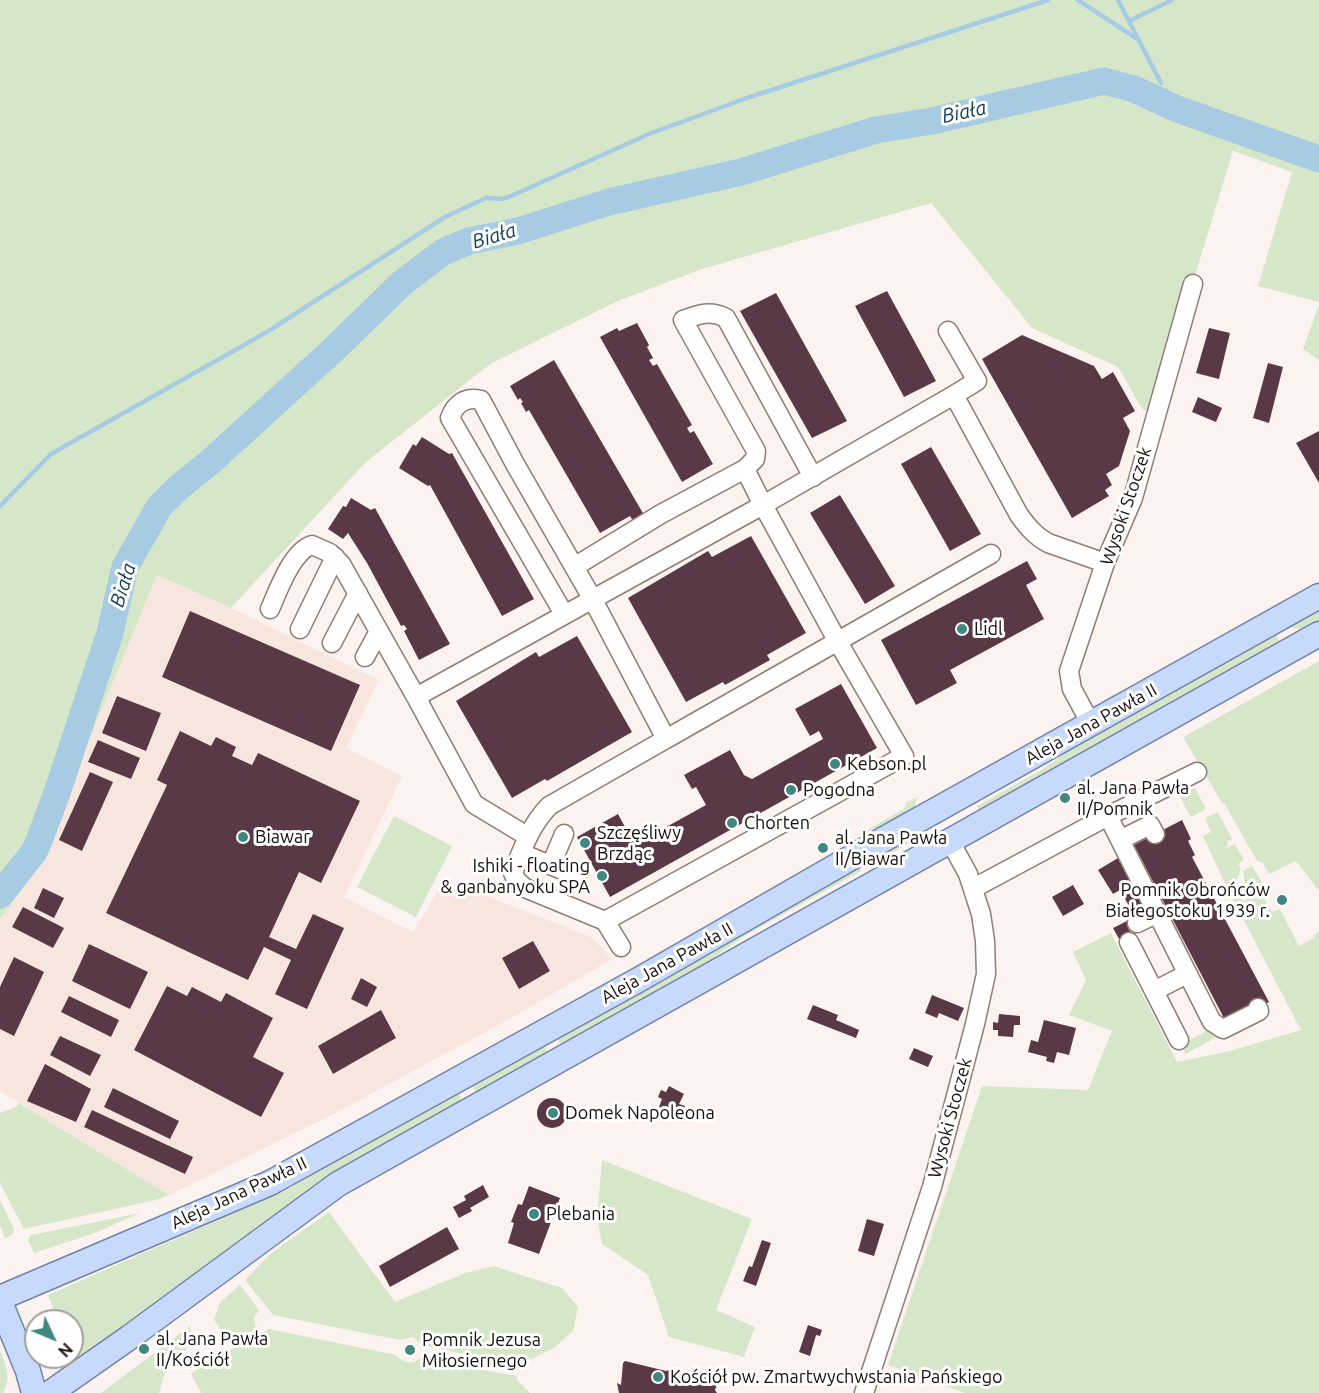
<!DOCTYPE html>
<html>
<head>
<meta charset="utf-8">
<style>
  body { margin:0 }
  #map { position:relative; width:1319px; height:1393px; overflow:hidden; background:#fcf3f0; font-family:Ubuntu,sans-serif }
  canvas { display:block }
  .north { position:absolute; left:24px; top:1309px; width:60px; height:60px; box-sizing:border-box; background:#fff; border:2px solid #a19f9d; border-radius:50%; rotate:134deg; font-size:16px; font-weight:700; line-height:24px; text-align:center; color:#150e0b }
  .north::after { content:''; display:block; margin:auto; width:21px; height:27px; background:#408780; clip-path:polygon(50% 0,100% 100%,50% 72%,0 100%) }
</style>
</head>
<body>
<div id="map">
<canvas width="1319" height="1393"></canvas>
<div class="north">N</div>
</div>
<script>
const c = document.querySelector('canvas').getContext('2d');
c.lineJoin = 'round';
function paint(path, color) { c.fillStyle = color; c.fill(path, 'evenodd'); }
function stroke(path, color, width, dash) { c.strokeStyle = color; c.lineWidth = width; c.lineCap = dash ? 'butt' : 'round'; c.setLineDash(dash || []); c.stroke(path); }
function write(font, color, halo, rows, align = 'center') {
  c.font = font + ' Ubuntu,sans-serif'; c.lineWidth = 6; c.setLineDash([]); c.textBaseline = 'middle'; c.strokeStyle = halo; c.fillStyle = color; for (const [text, x, y, turn = 0] of rows) {
    c.save(); c.translate(x, y); c.rotate((+turn || 0) * Math.PI / 180); c.textAlign = isNaN(turn) ? turn : align; if (halo) c.strokeText(text, 0, 0); c.fillText(text, 0, 0); c.restore();
  }
}
const built = new Path2D(`
  M157 575 231 608 379 680 346 748 402 776 344 897 413 932 439 890 454 883 591 937 612 959 513 1017 332 1115 169 1195 0 1091V919L35 872Z`);
const green = new Path2D(`
  M0 0H1319V302L1258 286 1292 172 1233 151 1153 413 1142 409 1118 367 1032 328 931 203 702 269 618 301 490 364 366 462 231 608 157 575 35 872 0 919Z
  M1319 304V360L1303 349Z
  M1319 606V623L1303 630 1293 628 1291 623Z
  M1274 631 1281 644 981 812 977 806 1041 770 1110 722Z
  M1319 661V891L1296 861 1269 874 1263 863 1257 861 1224 803H1222L1184 739 1185 736Z
  M1195 788 1206 809 1191 817 1179 795Z
  M917 797 914 809 900 819 862 833 904 809 906 803Z
  M1218 812 1232 839 1228 841 1227 848 1235 844 1244 860 1238 864 1241 869 1235 885 1243 901 1247 900 1243 871 1252 866 1266 889 1268 898 1265 900 1272 912 1280 909 1299 946 1314 938 1313 936 1319 931V1393H965L888 1365 982 1086 1088 1090 1112 1031 1069 1015 1086 980 1073 952 1111 933 1177 1062 1230 1051 1301 1030 1227 888 1203 836 1211 832 1206 821 1207 817Z
  M394 816 452 846 416 917 357 887Z
  M928 828 929 830 925 834 878 861 876 856Z
  M860 866 861 871 746 935 682 980 563 1044 559 1042 557 1035Z
  M1212 1028 1217 1037 1185 1054 1181 1045Z
  M542 1041 546 1050 550 1053 477 1095 470 1082Z
  M456 1092 461 1097 459 1105 298 1199 75 1361 72 1355V1321H58L48 1295 291 1188 355 1146Z
  M19 1103 169 1195 156 1200 24 1229 0 1183V1113L16 1107Z
  M602 1160 752 1219 716 1310 755 1327 744 1357 669 1337 648 1275 602 1244 597 1217Z
  M0 1200 14 1229 13 1234 5 1239 0 1225Z
  M329 1212 395 1302 465 1273 494 1266 562 1288 578 1307 573 1331 554 1348 521 1364 520 1369 491 1363V1360L422 1345 413 1337 400 1340 273 1315 245 1280 270 1254Z
  M140 1213 92 1234 34 1253 28 1240 31 1235Z
  M240 1285 259 1310 254 1318 256 1329 231 1343 214 1320 220 1302Z
  M190 1326 191 1335 183 1357 168 1364 159 1393H101Z
  M269 1329 396 1355C402 1362 411 1365 419 1359L517 1376V1380L530 1393H201L191 1374 199 1367Z
  M0 1350C6 1367 12 1376 3 1393H0Z`);
const stream = new Path2D(`
  M1078 0 1136 38
  M1118 0 1161 83
  M1129 21 1172 0
  M1166 91 1177 109
  M0 506 51 454 267 332 445 217 486 198 503 199 511 196 649 134 744 99 1048 0`);
const river = new Path2D(`
  M0 895 34 852 39 841 58 790 110 633 125 567 159 507 179 487 209 463 332 351 402 283 443 252 469 241 518 231 609 202 741 172 876 130 932 121 1104 81 1134 89 1177 109 1319 159`);
const building = new Path2D(`
  M887 291 936 381 904 397 855 306Z
  M776 293 847 421 812 438 740 311Z
  M637 323 649 345 647 347 653 358 649 360 653 366 657 364 692 425 687 428 690 433 694 431 713 464 682 482 600 337 617 328 619 331Z
  M1209 328 1230 333 1219 379 1196 373Z
  M1022 335 1094 366 1102 379 1113 372 1135 411 1123 418 1130 431 1119 466 1106 474 1112 485 1105 490 1109 496 1072 518 982 359Z
  M554 360 644 515 633 521 630 516 600 533 529 410 526 412 521 403 523 402 520 398 518 400 510 386Z
  M1268 363 1283 367 1269 423 1253 418Z
  M1198 397 1222 408 1216 422 1192 412Z
  M1319 431V483L1296 443Z
  M422 437 449 454 452 453 534 599 502 616 430 485 428 486 399 468 413 444 416 446Z
  M931 447 981 534 950 551 901 464Z
  M840 495 895 586 865 604 810 513Z
  M351 498 371 510 375 508 450 644 419 660 404 631 407 629 404 625 401 626 367 563 348 533 343 539 328 529 343 506 346 507Z
  M751 536 806 633 767 655 770 660 725 685 723 682 686 702 628 598 708 551 712 557Z
  M1027 561 1037 579 1026 585 1044 619 950 670 957 683 916 705 881 640Z
  M190 611 360 685 331 751 162 677Z
  M577 636 632 732 547 781 545 779 512 798 456 701 536 652 539 657Z
  M841 684 877 748 610 897 577 837 618 814 631 838 641 841 706 805 696 787 692 789 684 775 730 750 744 775 752 779 823 739 819 731 810 736 795 709Z
  M117 696 161 713 146 751 102 733Z
  M180 731 211 746 216 737 236 747 232 756 252 765 258 753 360 801 321 883 299 872 269 937 296 949 313 914 344 928 307 1009 275 994 291 960 264 947 248 980 106 913 167 785 157 780Z
  M98 740 140 758 131 779 88 762Z
  M90 772 113 782 82 851 59 840Z
  M1182 820 1191 839 1188 841 1195 855 1192 857 1269 1002 1227 1024 1134 845Z
  M1118 858 1146 906 1133 913 1120 890 1113 894 1098 870Z
  M1073 885 1084 904 1063 916 1052 897Z
  M43 888 64 898 54 918 34 908Z
  M23 907 64 928 53 948 12 927Z
  M1129 920 1132 926 1128 928 1131 933 1119 939 1113 928Z
  M533 941 550 971 519 989 502 958Z
  M89 944 148 972 130 1009 72 981Z
  M14 957 44 972 14 1036 0 1029V987Z
  M361 978 377 987 367 1007 351 999Z
  M167 986 187 996 192 987 221 1002 226 993 273 1018 253 1057 284 1073 261 1117 134 1050Z
  M932 995 964 1008 958 1021 939 1013 937 1018 925 1013Z
  M69 996 119 1020 111 1037 61 1012Z
  M813 1005 838 1015 836 1020 859 1030 856 1038 807 1019Z
  M381 1010 396 1038 333 1074 318 1046Z
  M999 1014 1020 1016V1025H1014L1013 1037 998 1036V1030H993V1022L998 1023Z
  M1044 1020 1076 1028 1069 1055 1057 1052 1054 1063 1046 1061 1047 1057 1028 1052 1031 1040 1038 1042Z
  M60 1036 101 1055 90 1076 50 1055Z
  M914 1048 933 1056 928 1067 909 1059Z
  M45 1064 91 1089 76 1122 27 1101Z
  M669 1086 684 1094 679 1104 685 1106 682 1113 676 1110 674 1115 659 1107 662 1099 658 1097 661 1090 666 1092Z
  M113 1088 179 1121 170 1139 104 1107Z
  M537 1113a15 15 0 1 1 30 0a15 15 0 1 1-30 0Z
  M92 1110 193 1157 185 1174 84 1127Z
  M483 1185 489 1197 470 1208 472 1211 459 1218 453 1207 466 1200 464 1196Z
  M529 1186 560 1198 539 1254 508 1243 514 1223 511 1222 518 1204 522 1205Z
  M867 1219 884 1224 874 1256 858 1251Z
  M447 1227 459 1249 390 1287 379 1266Z
  M762 1240 771 1243 756 1286 743 1281 749 1266 752 1267Z
  M808 1325 822 1330 820 1336 816 1335 810 1356 799 1352Z
  M625 1361 666 1371 672 1369 680 1371 688 1376 696 1377 699 1373 712 1378 717 1377 719 1379 715 1390 717 1393H619L617 1383 621 1385 623 1363Z`);
const minor = new Path2D(`
  M948 331 977 381 954 395
  M745 469 755 459 756 451 683 320C699 314 711 310 726 318L813 477
  M574 567 661 514 745 469 763 505 954 395 1019 515C1027 526 1035 536 1048 543L1105 563
  M270 609C278 591 292 551 312 545L330 553 341 564 416 697
  M564 614 450 418C455 404 465 396 481 400L515 464 592 598 666 739 549 806C530 826 523 848 513 873L517 881 525 888 605 921 621 947
  M300 629 335 557
  M332 643 358 593
  M365 657 379 631
  M1091 724 1072 689 1069 671 1105 563 1133 498 1193 284
  M666 739 991 554
  M1108 816 1212 1022 1223 1029 1259 1011 1258 1008
  M527 836 474 804 416 697 763 505 838 642 904 756 605 921
  M1120 840 1150 825 1155 834
  M521 853 577 876
  M551 865 564 834
  M974 888 1108 816 1197 772
  M1137 923 1158 913
  M1129 942 1154 991
  M1179 1040 1154 991 1187 974
  M864 1393 932 1187 975 1024 986 974 985 941 981 914 968 874 950 841`);
const major = new Path2D(`
  M0 1298 270 1183 640 979 861 852 1319 596
  M0 1302 28 1371 34 1393
  M50 1393 130 1337 338 1184 1319 634`);
const markers = [
  [962,629,6,"#408780"],
  [835,764,6,"#408780"],
  [791,790,6,"#408780"],
  [1065,798,6,"#408780"],
  [732,823,6,"#408780"],
  [243,837,6,"#408780"],
  [585,843,6,"#408780"],
  [823,848,6,"#408780"],
  [602,876,6,"#408780"],
  [1282,900,6,"#408780"],
  [553,1113,6,"#408780"],
  [534,1214,6,"#408780"],
  [144,1349,6,"#408780"],
  [410,1350,6,"#408780"],
  [658,1377,6,"#408780"]
];
const streetNames = [
  ["Wysoki Stoczek",1126,506,-71],
  ["Aleja Jana Pawła II",1091,724,-29],
  ["Aleja Jana Pawła II",667,963,-29],
  ["Wysoki Stoczek",950,1118,-75],
  ["Aleja Jana Pawła II",239,1193,-25]
];
const poiNames = [
  ["Lidl",974,629],
  ["Kebson.pl",847,764],
  ["al. Jana Pawła",1077,788],
  ["II/Pomnik",1077,809],
  ["Pogodna",803,790],
  ["Chorten",744,823],
  ["Szczęśliwy",597,833],
  ["Brzdąc",597,854],
  ["Biawar",255,837],
  ["al. Jana Pawła",835,838],
  ["II/Biawar",835,859],
  ["Ishiki - floating",590,866,"right"],
  ["& ganbanyoku SPA",590,887,"right"],
  ["Pomnik Obrońców",1270,890,"right"],
  ["Białegostoku 1939 r.",1270,911,"right"],
  ["Domek Napoleona",565,1113],
  ["Plebania",546,1214],
  ["al. Jana Pawła",156,1339],
  ["II/Kościół",156,1360],
  ["Pomnik Jezusa",422,1340],
  ["Miłosiernego",422,1361],
  ["Kościół pw. Zmartwychwstania Pańskiego",670,1377]
];
const waterNames = [
  ["Biała",964,112,-12],
  ["Biała",494,236,-17],
  ["Biała",123,585,-73]
];
paint(built, '#f7e6de');
paint(green, '#d6e7c9');
stroke(stream, '#a7cbe2', 4.5);
stroke(river, '#a7cbe2', 27);
paint(building, '#5a3947');
stroke(minor, '#907c75', 21);
stroke(major, '#7183a6', 27);
stroke(minor, '#fff', 18);
stroke(major, '#c7dafb', 24);
for (const [x, y, r, color] of markers) { const dot = new Path2D(); dot.arc(x, y, r, 0, 2 * Math.PI); c.fillStyle = color; c.fill(dot); stroke(dot, '#fff', 2); }
write('18px', '#150e0b', '#fff', streetNames);
write('18px', '#150e0b', '#fff', poiNames, 'left');
write('italic 20px', '#124059', '#fff', waterNames);
</script>
</body>
</html>
